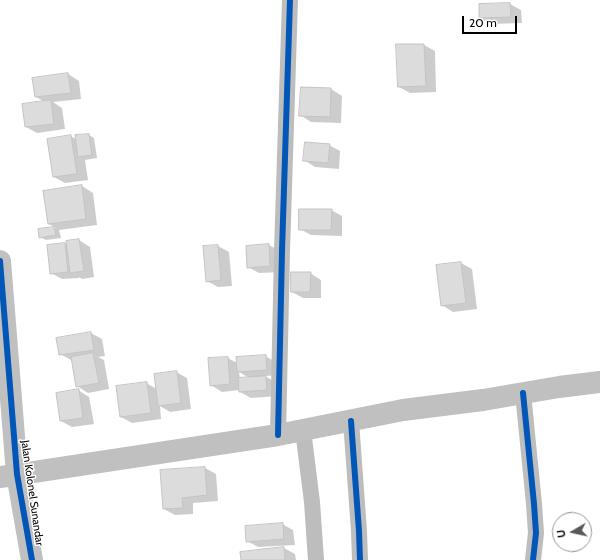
<!DOCTYPE html>
<html>
<head>
<meta charset="utf-8">
<style>
  body { margin:0 }
  #map { position:relative; width:600px; height:560px; overflow:hidden; background:#fff; font-family:Cabin,sans-serif }
  canvas { display:block }
  .north { position:absolute; left:552px; top:512px; width:40px; height:40px; box-sizing:border-box; background:#fff; border:1px solid #999; border-radius:50%; rotate:261deg; font-size:11px; font-weight:700; line-height:16px; text-align:center; color:#000 }
  .north::after { content:''; display:block; margin:auto; width:14px; height:18px; background:#595959; clip-path:polygon(50% 0,100% 100%,50% 72%,0 100%) }
  .scale { position:absolute; left:462px; top:16px; width:55px; height:18px; box-sizing:border-box; border:2px solid #000; border-top:0; padding-left:5px; font-size:12px; line-height:14px; white-space:nowrap; color:#000; -webkit-text-stroke:3px #fff; paint-order:stroke }
</style>
</head>
<body>
<div id="map">
<canvas width="600" height="560"></canvas>
<div class="north">U</div>
<div class="scale">20 m</div>
</div>
<script>
const c = document.querySelector('canvas').getContext('2d');
c.lineJoin = 'round';
function paint(path, color) { c.fillStyle = color; c.fill(path, 'evenodd'); }
function stroke(path, color, width, dash) { c.strokeStyle = color; c.lineWidth = width; c.lineCap = dash ? 'butt' : 'round'; c.setLineDash(dash || []); c.stroke(path); }
function write(font, color, halo, rows, align = 'center') {
  c.font = font + ' Cabin,sans-serif'; c.lineWidth = 3; c.setLineDash([]); c.textBaseline = 'middle'; c.strokeStyle = halo; c.fillStyle = color; for (const [text, x, y, turn = 0] of rows) {
    c.save(); c.translate(x, y); c.rotate((+turn || 0) * Math.PI / 180); c.textAlign = isNaN(turn) ? turn : align; if (halo) c.strokeText(text, 0, 0); c.fillText(text, 0, 0); c.restore();
  }
}
const shadow = new Path2D(`
  M510 4 521 10 522 23 491 24 480 18V5Z
  M424 45 435 51 436 92 410 93 399 87Z
  M68 74 79 81 81 99 53 102 62 108 65 129 37 133 26 127 45 102 36 97Z
  M302 88 331 89 342 96 341 123 311 122 300 115Z
  M89 135 94 138 97 158 85 160 88 180 65 183 54 177 71 136 77 140 76 136Z
  M329 145 340 151 339 169 315 167 304 160Z
  M82 186 93 193 97 225 59 230 61 238 46 240 40 237 39 230 56 228 49 224Z
  M331 210 342 216V236L311 235 300 229Z
  M79 240 90 247 94 277 82 279 79 277V278L62 279 51 273 65 244 68 246Z
  M269 245 280 251 281 272 259 273 248 267Z
  M218 246 229 252 232 286 218 287 207 281 204 247Z
  M461 263 472 269 477 309 453 312 442 305Z
  M310 273 321 280V298H303L292 292Z
  M91 333 102 339 105 356 98 357 104 360 109 389 88 393 77 386 73 361 60 354Z
  M265 356 276 362 278 375 265 376 277 383 278 396 251 398 240 392V390L222 392 211 385 228 358 237 363ZM239 372 249 378 240 379Z
  M176 372 187 378 191 409 170 412 160 406 161 419 132 423 121 417 146 383 157 389Z
  M78 390 89 397 94 424 72 427 61 421Z
  M205 468 216 474 218 501 193 503V514L175 515 164 509Z
  M282 524 293 530 295 545 258 547 247 541Z
  M284 548 295 554 296 560H242Z`);
const building = new Path2D(`
  M510 3 511 17 479 18V4Z
  M396 44H424L426 86 398 87Z
  M68 73 71 93 35 97 32 78Z
  M301 87 331 88 330 117 299 116Z
  M51 100 54 124 25 127 22 104Z
  M89 134 92 155 78 157 75 135Z
  M71 135 77 174 53 177 47 139Z
  M305 142 330 144 328 163 303 161Z
  M82 185 86 219 48 224 43 191Z
  M299 209H332L331 230H299Z
  M54 227 56 235 39 238 38 229Z
  M79 239 84 271 70 273 66 241Z
  M65 243 68 272 50 274 47 245Z
  M269 244 270 266 247 268 246 246Z
  M218 245 221 280 206 282 203 246Z
  M461 262 466 303 441 306 436 265Z
  M291 272H311L310 292H291Z
  M91 332 94 350 59 355 56 338Z
  M93 353 99 383 76 387 71 357Z
  M266 355 267 370 237 372 236 357Z
  M228 357 230 384 210 386 208 358Z
  M177 371 181 403 158 406 154 374Z
  M266 376 267 390 239 392 238 378Z
  M147 382 151 413 120 417 116 386Z
  M79 389 83 418 60 421 56 393Z
  M205 467 207 495 182 498 183 508 163 509 160 470Z
  M283 523 284 539 246 542 245 526Z
  M284 547 285 560H241L240 552Z`);
const street = new Path2D(`
  M523 393 534 504 536 533 533 560
  M351 421 359 531 360 560
  M303 430 312 502 316 560
  M278 435 282 251 290 0`);
const secondary = new Path2D(`
  M0 261 17 474 32 560
  M0 477 278 435 403 410 483 400 559 387 600 382`);
const cycleway = new Path2D(`
  M0 261 17 474 32 560
  M523 393 534 504 536 533 533 560
  M351 421 359 531 360 560
  M278 435 282 251 290 0`);
const streetNames = [
  ["Jalan Kolonel Sunandar",32,493,82]
];
paint(shadow, '#0003');
paint(building, '#dcdcdc');
stroke(building, '#c4c4c4', 1);
stroke(street, '#bdbdbd', 16);
stroke(secondary, '#c0c0c0', 22);
stroke(cycleway, '#0057b8', 6);
write('11px', '#000', '#fff', streetNames);
</script>
</body>
</html>
